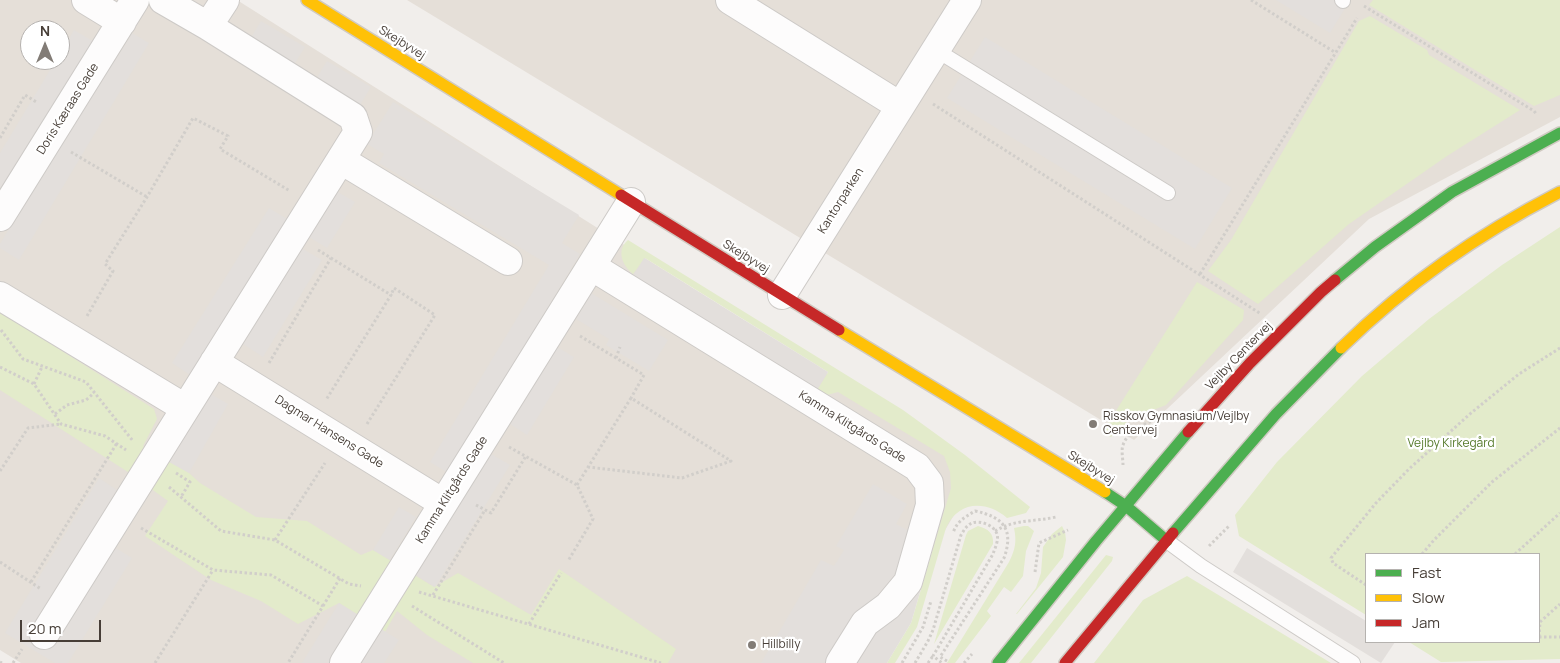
<!DOCTYPE html>
<html>
<head>
<meta charset="utf-8">
<style>
  body { margin:0 }
  #map { position:relative; width:1560px; height:663px; overflow:hidden; background:#f1eeeb; font-family:Manrope,sans-serif }
  canvas { display:block }
  .legend { position:absolute; left:1365px; top:553px; width:175px; height:90px; box-sizing:border-box; background:#fff; border:1px solid #b5b2af; margin:0; padding:6px 9px; list-style:none; font-size:15px; color:#473e37 }
  .legend li { display:flex; align-items:center; gap:10px; height:25px }
  .legend b { width:25px; border:1px solid #b5b2af }
  .north { position:absolute; left:20px; top:20px; width:50px; height:50px; box-sizing:border-box; background:#fff; border:1px solid #b5b2af; border-radius:50%; rotate:0deg; font-size:14px; font-weight:700; line-height:20px; text-align:center; color:#473e37 }
  .north::after { content:''; display:block; margin:auto; width:18px; height:22px; background:#827c76; clip-path:polygon(50% 0,100% 100%,50% 72%,0 100%) }
  .scale { position:absolute; left:20px; top:620px; width:81px; height:22px; box-sizing:border-box; border:2px solid #473e37; border-top:0; padding-left:6px; font-size:15px; line-height:18px; white-space:nowrap; color:#473e37; -webkit-text-stroke:4px #fff; paint-order:stroke }
</style>
</head>
<body>
<div id="map">
<canvas width="1560" height="663"></canvas>
<ul class="legend">
<li><b style="height:6px;background:#4caf50"></b>Fast</li>
<li><b style="height:6px;background:#ffc107"></b>Slow</li>
<li><b style="height:6px;background:#c62828"></b>Jam</li>
</ul>
<div class="north">N</div>
<div class="scale">20 m</div>
</div>
<script>
const c = document.querySelector('canvas').getContext('2d');
c.lineJoin = 'round';
function paint(path, color) { c.fillStyle = color; c.fill(path, 'evenodd'); }
function stroke(path, color, width, dash) { c.strokeStyle = color; c.lineWidth = width; c.lineCap = dash ? 'butt' : 'round'; c.setLineDash(dash || []); c.stroke(path); }
function write(font, color, halo, rows, align = 'center') {
  c.font = font + ' Manrope,sans-serif'; c.lineWidth = 4.5; c.setLineDash([]); c.textBaseline = 'middle'; c.strokeStyle = halo; c.fillStyle = color; for (const [text, x, y, turn = 0] of rows) {
    c.save(); c.translate(x, y); c.rotate((+turn || 0) * Math.PI / 180); c.textAlign = isNaN(turn) ? turn : align; if (halo) c.strokeText(text, 0, 0); c.fillText(text, 0, 0); c.restore();
  }
}
const residential = new Path2D(`
  M0 0H237L841 382 976 478 866 663H21L0 650ZM30 30H60V60H30Z
  M407 0H1560V117L1369 219 1134 440Z`);
const green = new Path2D(`
  M1373 0H1560V95L1534 106 1369 5Z
  M1370 16 1427 50 1429 55 1520 110 1447 156 1349 224 1258 304 1208 271 1231 240 1359 21Z
  M1560 227V659L1441 662 1409 642H1539V554H1366V615L1239 536 1235 515 1277 462 1362 376 1429 319 1502 265Z
  M628 240 903 410 965 455 1030 507 1026 513 1007 518C986 500 958 501 946 528L917 627 895 663H887L911 623 951 488 950 472 944 456 838 392 827 395 817 390 828 372 645 258 633 274C622 265 616 250 628 240Z
  M1197 282 1244 310 1243 320 1166 405 1130 419 1111 437 1102 433Z
  M0 312 154 409 157 419 143 446 189 473 200 483 256 517 307 521 361 555 373 550 434 587 458 573 531 615 559 569 676 649 668 663H473L427 635 397 611 385 632 339 603 298 624 261 601 211 580 145 536 168 501 128 472 0 390Z
  M978 526C988 529 994 533 993 544L934 644 966 535 968 531Z
  M1024 526H1028L1034 531 1026 551 1023 576 1011 592 1004 587 987 611 991 616 955 663H947L1009 562C1015 550 1017 542 1014 528Z
  M1062 526 1065 532 1066 540 1063 557 1017 614H1016L1036 588 1041 573 1043 547 1052 534Z
  M1106 555 1113 557 1112 561 1031 663H1019Z
  M1187 576 1331 663H1094L1143 600Z`);
const parking = new Path2D(`
  M1276 0H1350L1330 33Z
  M261 21 305 47 294 65 250 39Z
  M74 30 118 56 132 33 149 43 19 260 0 248V244L24 203 0 188V153L56 60H60V54Z
  M985 37 1232 188 1195 249 947 98Z
  M327 61 371 87 360 105 316 79Z
  M393 102 579 215 562 243 580 254 448 473 430 462 549 265 379 163 384 154 367 144Z
  M336 191 355 202 327 248 309 237Z
  M269 208 287 219 190 375 172 363Z
  M301 248 322 260 263 357 243 344Z
  M644 258 828 372 817 390 633 276Z
  M591 293 668 340 649 371 606 345 609 339 576 319Z
  M557 347 574 357 527 435 510 424Z
  M209 393 228 404 189 473 169 462Z
  M491 454 510 465 435 587 416 575Z
  M99 478 117 490 91 533 132 558 68 663H55L5 633Z
  M873 484 907 504 896 524 934 544 911 623 887 663H761L821 560 834 566 844 550 836 546Z
  M399 507 416 517 390 560 373 550Z
  M1247 548 1366 621V642H1395L1381 663 1233 572Z
  M339 603 399 640 384 663H302Z`);
const path = new Path2D(`
  M1251 0 1336 53
  M1364 6 1534 111 1537 115
  M933 104 1261 314
  M0 138 25 95 38 103
  M71 152 147 197
  M318 250 391 295 326 400
  M1200 274 1357 18
  M87 316 113 271 105 264 147 197 193 118 228 136 220 149 290 191
  M1 330 23 359 86 382 133 441
  M580 336 644 375 631 398
  M616 358 620 347
  M269 363 331 258
  M0 367 34 384 61 424 105 436 126 450
  M34 384 42 367
  M55 414 67 405 86 400 94 393
  M367 424 435 315 394 288 391 295
  M509 447 577 485 593 519 568 561
  M1123 465C1123 459 1121 450 1123 445 1129 428 1151 422 1165 415
  M0 471 28 428 61 424
  M176 473 190 482 181 497
  M577 485 631 398 731 461 682 478 588 467
  M169 487 221 531 275 540 349 584 361 586
  M476 505 491 513 526 456
  M141 528 213 570 271 575 323 606 288 663
  M995 531C1015 519 1034 522 1056 517
  M275 540 325 463
  M1209 546 1230 525
  M1422 554 1434 540 1492 482 1560 428
  M1515 554 1560 513
  M0 562 41 589
  M1035 572 1039 543 1068 530
  M31 582 117 443
  M1366 585 1333 563 1331 558 1376 503 1409 469 1471 413 1519 374 1560 348
  M419 592 661 663
  M433 595 485 510
  M323 606 340 578
  M412 606 504 663
  M529 624 561 573
  M1539 637 1540 622 1560 604
  M1539 637H1560
  M947 661 940 657 1004 558C1014 530 1004 517 975 511 965 517 957 521 953 533
  M0 662 2 663
  M13 663 22 649
  M155 663 213 570
  M902 663 923 627 931 601
  M915 663 928 641 933 630 961 535C964 530 967 525 972 523 980 520 994 525 997 534 999 540 995 548 993 554L933 656 942 663
  M928 663 933 656
  M964 663 972 654`);
const lane = new Path2D(`
  M1342 0 1343 1
  M936 50 1168 193
  M1167 541 1201 566 1353 663`);
const street = new Path2D(`
  M86 0 122 22
  M163 0 208 26
  M730 0 900 106
  M341 160 508 261
  M0 217 135 0
  M591 266 917 467 929 483 930 505 908 582 888 606 865 623 840 663
  M782 295 967 0
  M0 296 185 408
  M214 362 443 503
  M44 635 358 132 353 117 208 26 225 0
  M344 663 631 202`);
const fast = new Path2D(`
  M1335 280 1375 247 1452 192 1560 133
  M1105 492 1126 506 1167 541
  M1173 533 1276 414 1341 348
  M998 663 1096 541 1188 432`);
const slow = new Path2D(`
  M307 0 621 195
  M839 330 1105 492
  M1341 348C1408 283 1477 235 1560 192`);
const jam = new Path2D(`
  M621 195 839 330
  M1188 432 1250 363 1321 292 1335 280
  M1065 663 1173 533`);
const markers = [
  [1093,424,5,"#827c76"],
  [752,645,5,"#827c76"]
];
const streetNames = [
  ["Skejbyvej",402,43,32],
  ["Doris Kæraas Gade",68,109,-58],
  ["Kantorparken",841,201,-58],
  ["Skejbyvej",746,257,32],
  ["Vejlby Centervej",1239,356,-46],
  ["Kamma Klitgårds Gade",852,427,32],
  ["Dagmar Hansens Gade",329,432,32],
  ["Skejbyvej",1091,468,32],
  ["Kamma Klitgårds Gade",452,490,-58]
];
const poiNames = [
  ["Risskov Gymnasium/Vejlby",1103,417],
  ["Centervej",1103,431],
  ["Hillbilly",762,645]
];
const parkNames = [
  ["Vejlby Kirkegård",1451,444]
];
paint(residential, '#e5dfd8');
paint(green, '#e3ebcb');
paint(parking, '#e3dfdc');
stroke(lane, '#cdcac7', 16);
stroke(street, '#cdcac7', 30);
stroke(fast, '#d0cac2', 14);
stroke(slow, '#d0cac2', 14);
stroke(jam, '#d0cac2', 14);
stroke(path, '#d1ceca', 3, [2.5, 2.5]);
stroke(lane, '#fdfcfc', 14);
stroke(street, '#fdfcfc', 28);
stroke(fast, '#4caf50', 11);
stroke(slow, '#ffc107', 11);
stroke(jam, '#c62828', 11);
for (const [x, y, r, color] of markers) { const dot = new Path2D(); dot.arc(x, y, r, 0, 2 * Math.PI); c.fillStyle = color; c.fill(dot); stroke(dot, '#fff', 2); }
write('12px', '#473e37', '#fff', streetNames);
write('12px', '#473e37', '#fff', poiNames, 'left');
write('12px', '#55792a', '#fff', parkNames);
</script>
</body>
</html>
